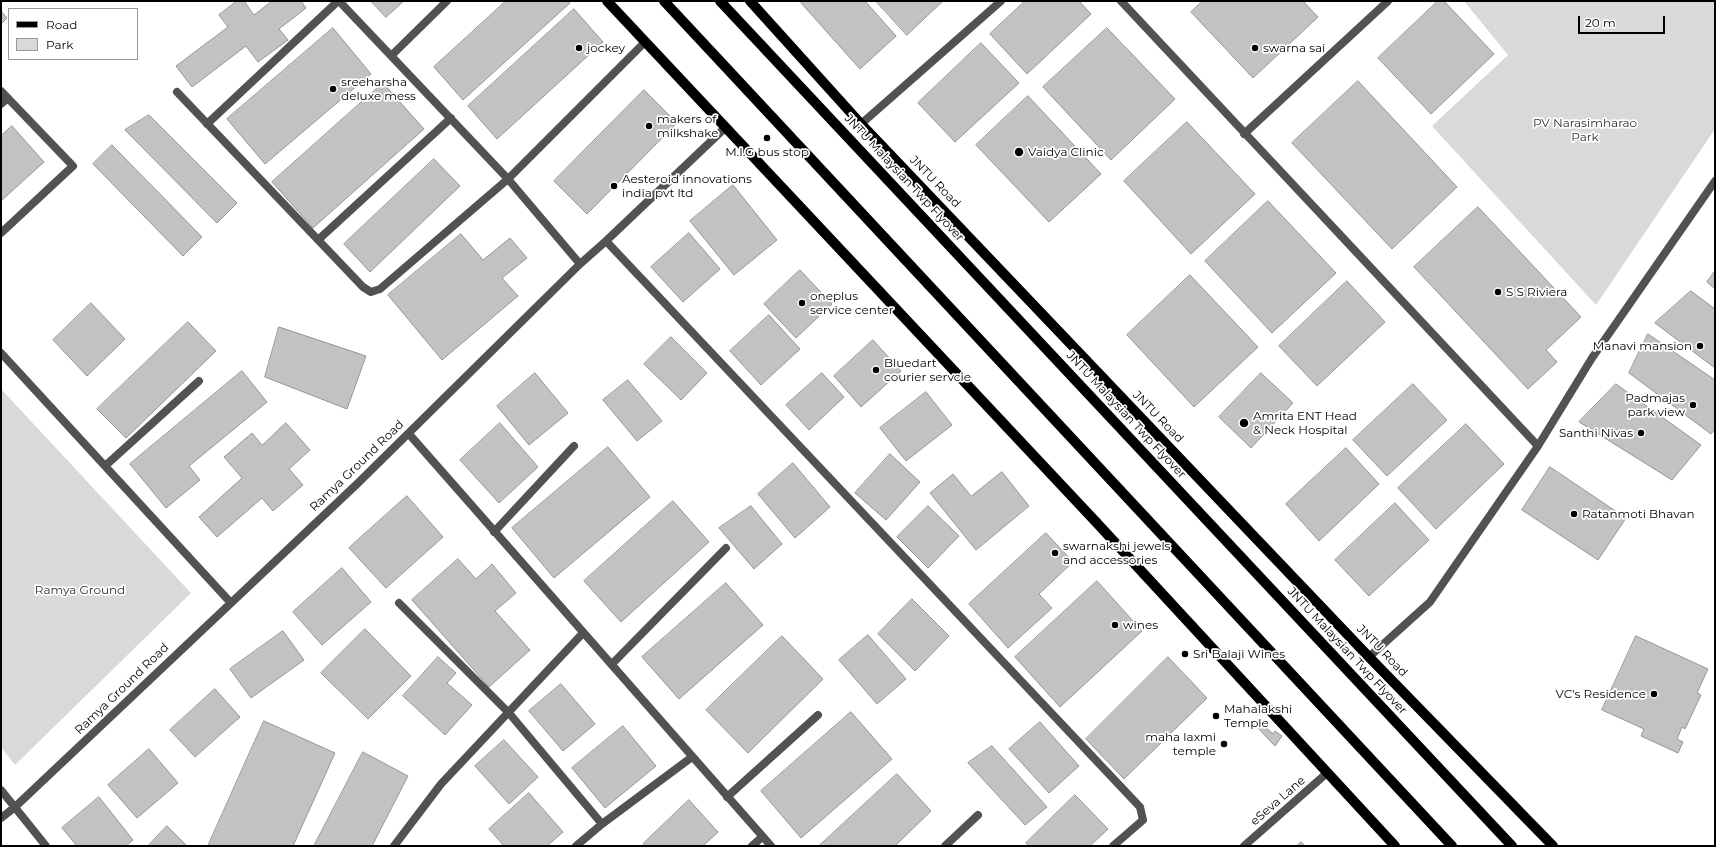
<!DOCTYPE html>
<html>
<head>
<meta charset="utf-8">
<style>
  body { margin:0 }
  #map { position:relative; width:1716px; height:847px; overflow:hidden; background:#fff; font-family:Montserrat,sans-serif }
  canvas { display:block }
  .frame { position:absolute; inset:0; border:2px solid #000; pointer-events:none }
  .legend { position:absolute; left:8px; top:8px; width:130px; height:52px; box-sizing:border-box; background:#fff; border:1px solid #999; margin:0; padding:5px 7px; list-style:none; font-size:12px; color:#000 }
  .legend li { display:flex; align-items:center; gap:8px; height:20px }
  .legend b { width:20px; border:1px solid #999 }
  .scale { position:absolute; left:1578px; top:16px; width:87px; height:18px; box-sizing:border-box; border:2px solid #000; border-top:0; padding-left:5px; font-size:12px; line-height:14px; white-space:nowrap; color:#000; -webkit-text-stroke:3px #fff; paint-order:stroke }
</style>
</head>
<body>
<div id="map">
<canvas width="1716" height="847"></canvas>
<div class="frame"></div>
<ul class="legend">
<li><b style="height:5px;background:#000"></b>Road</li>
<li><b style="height:11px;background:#d9d9d9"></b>Park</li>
</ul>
<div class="scale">20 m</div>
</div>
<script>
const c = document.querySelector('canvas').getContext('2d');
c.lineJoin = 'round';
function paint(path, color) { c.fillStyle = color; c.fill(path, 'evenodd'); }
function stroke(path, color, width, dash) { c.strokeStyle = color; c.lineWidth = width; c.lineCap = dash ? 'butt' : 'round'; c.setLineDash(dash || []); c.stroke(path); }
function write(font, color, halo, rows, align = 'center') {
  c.font = font + ' Montserrat,sans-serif'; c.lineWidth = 3.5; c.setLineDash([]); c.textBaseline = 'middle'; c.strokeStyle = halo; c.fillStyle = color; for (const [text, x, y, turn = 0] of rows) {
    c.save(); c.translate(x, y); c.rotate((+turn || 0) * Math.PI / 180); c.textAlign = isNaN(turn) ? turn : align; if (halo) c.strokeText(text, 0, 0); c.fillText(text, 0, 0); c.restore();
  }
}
const green = new Path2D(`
  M1464 1H1715V129L1596 305 1432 126 1508 55Z
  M1 389 191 593 15 765 1 747Z`);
const building = new Path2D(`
  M237 1H244L254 15 272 1H301L306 8 279 29 288 40 258 62 246 46 192 87 176 66 228 27 219 15Z
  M371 1H404L386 17Z
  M506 1H568L570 3 463 100 434 67Z
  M803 1H865L896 36 860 69 801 3Z
  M876 1H943L907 35Z
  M1025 1H1079L1091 14 1027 74 990 34Z
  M1203 1H1303L1318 17 1253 78 1191 12Z
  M1438 1H1444L1494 54 1431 114 1378 58Z
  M574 9 603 42 497 139 468 106Z
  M1 11 7 18 1 24Z
  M333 28 371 74 265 164 227 119Z
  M1107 28 1175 99 1111 160 1043 87Z
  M981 43 1019 83 955 142 918 103Z
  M1358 81 1457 187 1392 249 1292 143Z
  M383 83 424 129 313 228 272 182Z
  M644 90 677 123 587 214 554 181Z
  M1028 96 1101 174 1049 222 976 145Z
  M149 115 237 203 217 223 125 130Z
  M1187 122 1255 194 1191 254 1124 181Z
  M12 126 44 162 1 201V136Z
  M112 145 202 237 183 256 93 164Z
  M434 159 460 186 370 272 344 244Z
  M733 185 777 240 734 275 690 221Z
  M1268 201 1336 273 1272 333 1205 261Z
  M1478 207 1581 317 1546 350 1557 362 1528 389 1414 267Z
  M689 233 720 269 683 302 651 267Z
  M461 234 483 260 510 238 527 258 502 278 518 296 442 360 388 295Z
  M800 270 832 304 796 338 764 304Z
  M1715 271V289L1707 282Z
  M1190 275 1258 347 1194 407 1127 335Z
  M1347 281 1385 322 1317 386 1279 346Z
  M1691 291 1715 309V368L1655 323Z
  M91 303 125 339 87 376 53 340Z
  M769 315 800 349 761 385 730 351Z
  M188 322 216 351 126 438 97 409Z
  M279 327 366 356 347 409 265 377Z
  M1648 334 1715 380V429L1711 434 1629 373Z
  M671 337 707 373 681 400 644 364Z
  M873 340 901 371 861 407 834 376Z
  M242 371 267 402 189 466 200 480 166 508 130 464Z
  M535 373 568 413 529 445 497 406Z
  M822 373 844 397 809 430 786 405Z
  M1261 373 1293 403 1251 448 1219 417Z
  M628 380 662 421 637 441 603 400Z
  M1413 384 1447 420 1387 476 1353 440Z
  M1616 384 1701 445 1672 480 1579 422Z
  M926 392 952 425 906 461 880 428Z
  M286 423 310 450 289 469 303 485 273 511 262 498 217 537 199 517 242 478 224 457 252 433 262 445Z
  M500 423 538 467 499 503 460 460Z
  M1466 424 1504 464 1436 529 1398 488Z
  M608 447 650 497 554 578 512 528Z
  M1346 448 1379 484 1319 541 1286 504Z
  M890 454 920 482 886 520 855 493Z
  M793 463 830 507 795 538 758 494Z
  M1550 467 1626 518 1598 560 1522 510Z
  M1002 472 1029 506 976 550 930 493 953 474 971 496Z
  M407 496 443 537 386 588 349 548Z
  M673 501 709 542 621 622 584 581Z
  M1395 503 1429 540 1369 596 1335 560Z
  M751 506 782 544 754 569 719 528Z
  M928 506 959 536 928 568 897 537Z
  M1046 533 1073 562 1039 594 1052 608 1008 648 969 604Z
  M458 559 476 579 492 564 516 593 495 611 530 650 489 687 412 600Z
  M342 568 371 602 322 645 293 612Z
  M1097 581 1142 631 1060 707 1015 657Z
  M726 583 763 625 679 699 642 657Z
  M912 599 949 636 915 671 878 634Z
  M365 629 411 676 368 719 321 673Z
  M283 631 304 660 251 698 230 669Z
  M868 635 906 679 877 704 839 660Z
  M782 636 823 679 748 753 706 710Z
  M1636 636 1708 669 1697 693 1701 695 1685 729 1682 727 1677 739 1683 742 1678 753 1641 736 1644 729 1602 710Z
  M438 657 456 673 447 683 472 705 445 735 403 696Z
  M1168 657 1207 698 1124 779 1086 739Z
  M561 684 595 724 563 751 529 711Z
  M215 689 240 717 195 757 170 730Z
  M851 712 892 759 801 838 761 791Z
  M1258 720 1273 734 1275 731 1282 736 1275 746 1253 723Z
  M264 721 335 753 293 846H208Z
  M1040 722 1079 766 1049 793 1009 749Z
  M623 726 656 766 605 808 572 768Z
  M504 740 538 777 509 804 475 766Z
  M992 746 1047 807 1025 825 968 763Z
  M149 749 178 783 137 818 108 785Z
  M363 752 408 776 372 846H314Z
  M897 774 931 811 895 846H819Z
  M529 793 563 832 547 846H504L489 829Z
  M1075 795 1108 829 1090 846H1029L1026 843Z
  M99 797 133 840 126 846H77L62 828Z
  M689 800 718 832 703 846H645L643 844Z
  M167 826 187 846H148Z
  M1301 842 1305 846H1297Z`);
const street = new Path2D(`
  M339 1 508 179 580 264
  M1121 1 1538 446
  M392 55 447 1
  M1 91 73 166 1 233
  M177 92 363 287 371 292 380 289 508 179 644 43
  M1 104 8 98
  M207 124 338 1
  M861 124 1001 1
  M1244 134 1388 1
  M318 240 451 118
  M606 241 1140 807 1143 820 1113 846
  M1 353 231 603
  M409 434 771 846
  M105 466 199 381
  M494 532 574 446
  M399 603 509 713 602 824 692 757
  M1369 657 1430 602 1538 446 1592 358 1715 181
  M612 664 726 548
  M1 790 46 846
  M727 797 818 715
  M1 818 15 807 357 484 580 264 606 241 726 127
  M394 846 441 784 583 633
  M576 846 602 824
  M752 846 762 837
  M945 846 978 815
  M1244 846 1327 773`);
const primary = new Path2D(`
  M607 1 1096 522 1395 846
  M664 1 1452 846
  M720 1 1512 846
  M750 1 861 124 1369 657 1553 846`);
const markers = [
  [579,48,4,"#000"],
  [1255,48,4,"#000"],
  [333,89,4,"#000"],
  [649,126,4,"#000"],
  [767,138,4,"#000"],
  [1019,152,5,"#000"],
  [614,186,4,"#000"],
  [1498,292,4,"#000"],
  [802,303,4,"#000"],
  [1700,346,4,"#000"],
  [876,370,4,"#000"],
  [1693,405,4,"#000"],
  [1244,423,5,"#000"],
  [1641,433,4,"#000"],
  [1574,514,4,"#000"],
  [1055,553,4,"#000"],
  [1115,625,4,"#000"],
  [1185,654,4,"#000"],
  [1654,694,4,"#000"],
  [1216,716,4,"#000"],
  [1224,744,4,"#000"]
];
const poiNames = [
  ["jockey",587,48],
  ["swarna sai",1263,48],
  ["sreeharsha",341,82],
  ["deluxe mess",341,96],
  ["makers of",657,119],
  ["milkshake",657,133],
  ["M.I.G bus stop",767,152,"center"],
  ["Vaidya Clinic",1028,152],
  ["Aesteroid innovations",622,179],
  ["india pvt ltd",622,193],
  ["S S Riviera",1506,292],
  ["oneplus",810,296],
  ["service center",810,310],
  ["Manavi mansion",1692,346,"right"],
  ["Bluedart",884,363],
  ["courier servcie",884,377],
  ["Padmajas",1685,398,"right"],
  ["park view",1685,412,"right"],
  ["Amrita ENT Head",1253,416],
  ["& Neck Hospital",1253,430],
  ["Santhi Nivas",1633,433,"right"],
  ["Ratanmoti Bhavan",1582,514],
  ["swarnakshi jewels",1063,546],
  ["and accessories",1063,560],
  ["wines",1123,625],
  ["Sri Balaji Wines",1193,654],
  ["VC's Residence",1646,694,"right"],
  ["Mahalakshi",1224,709],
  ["Temple",1224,723],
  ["maha laxmi",1216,737,"right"],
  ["temple",1216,751,"right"]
];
const parkNames = [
  ["PV Narasimharao",1585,123],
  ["Park",1585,137],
  ["Ramya Ground",80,590]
];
const streetNames = [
  ["JNTU Malaysian Twp Flyover",904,178,47],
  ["JNTU Road",935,182,46],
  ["JNTU Malaysian Twp Flyover",1126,415,47],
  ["JNTU Road",1158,417,46],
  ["Ramya Ground Road",357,466,-44],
  ["JNTU Malaysian Twp Flyover",1347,651,47],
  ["JNTU Road",1382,651,46],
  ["Ramya Ground Road",122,689,-44],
  ["eSeva Lane",1278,801,-41]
];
paint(green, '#d9d9d9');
paint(building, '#c2c2c2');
stroke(building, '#969696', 1);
stroke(street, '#525252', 8);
stroke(primary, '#000', 10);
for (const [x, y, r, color] of markers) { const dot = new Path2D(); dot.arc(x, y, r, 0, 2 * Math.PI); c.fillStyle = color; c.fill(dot); stroke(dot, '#fff', 1.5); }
write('12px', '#000', '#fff', poiNames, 'left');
write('12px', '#303030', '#fff', parkNames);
write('12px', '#000', '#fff', streetNames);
</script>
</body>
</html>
